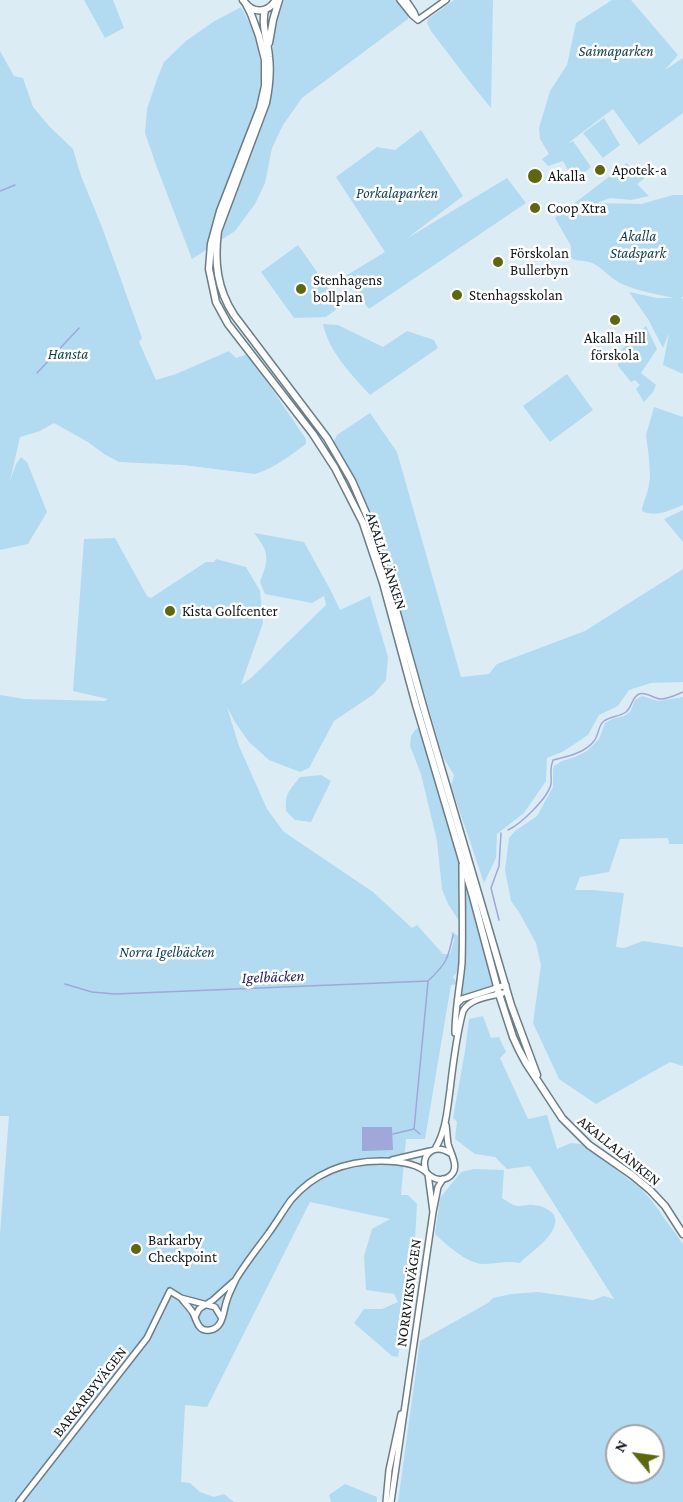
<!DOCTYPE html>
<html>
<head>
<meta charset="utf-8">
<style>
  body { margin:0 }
  #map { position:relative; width:683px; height:1502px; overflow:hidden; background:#dbecf5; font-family:"Crimson Pro",serif }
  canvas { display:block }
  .north { position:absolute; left:605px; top:1424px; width:60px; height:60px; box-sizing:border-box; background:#fff; border:2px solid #a0a3a4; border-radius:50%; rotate:299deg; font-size:16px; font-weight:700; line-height:24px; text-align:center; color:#12181c }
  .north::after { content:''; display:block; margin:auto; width:21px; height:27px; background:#5d680e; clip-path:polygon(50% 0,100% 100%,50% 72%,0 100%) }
</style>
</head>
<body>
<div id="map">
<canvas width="683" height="1502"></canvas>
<div class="north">N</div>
</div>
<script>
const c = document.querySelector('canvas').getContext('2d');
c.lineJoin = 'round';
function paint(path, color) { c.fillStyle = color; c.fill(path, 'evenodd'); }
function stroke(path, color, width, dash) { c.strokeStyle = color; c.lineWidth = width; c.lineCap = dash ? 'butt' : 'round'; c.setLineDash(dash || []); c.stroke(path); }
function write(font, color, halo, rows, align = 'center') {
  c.font = font + ' "Crimson Pro",serif'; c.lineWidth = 5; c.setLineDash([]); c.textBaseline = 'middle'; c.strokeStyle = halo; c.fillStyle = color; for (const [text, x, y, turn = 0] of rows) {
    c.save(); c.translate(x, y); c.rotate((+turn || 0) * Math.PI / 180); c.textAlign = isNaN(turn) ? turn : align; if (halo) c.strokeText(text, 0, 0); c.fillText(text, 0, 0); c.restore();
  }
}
const green = new Path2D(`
  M84 0H113L124 28 105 38Z
  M284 0H398L408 14V19L302 98 283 125 272 148 265 183 255 204 235 231 192 259 156 165 145 133 147 109 157 79 164 62 186 41 213 22 241 7C257 36 263 56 260 90L270 93C276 75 271 55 274 37 275 24 281 12 284 0Z
  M454 0H493L491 108 469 81 431 31 427 23 428 19Z
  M612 0H631L678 55 665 70 683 58V113L639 145 613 109 567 144 573 141 591 167 574 181 563 161 548 166 542 159 549 154 540 139 539 128 550 91 567 65 576 23Z
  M0 51 14 76 23 78 33 107 49 126 73 149 81 176 102 227 142 338 139 342 156 380 176 374 229 351 236 358 248 354 306 439V444C289 456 275 468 255 474L183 465 119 462 104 454 88 442 54 423 40 431 20 437 10 481 16 464 21 457 27 462 47 512 28 544 0 550Z
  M604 118 620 145 603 158 583 133Z
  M421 130 463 196 406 239 507 178 526 203 369 309 344 277 385 252 336 177 377 147 395 150Z
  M627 163 631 170 637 166 645 178 637 184 649 196 631 200 610 198 597 203 641 204 673 195H683V297L681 298 683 299V374L663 365 669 333 663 348 648 319 629 292 657 298H674C655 294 637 291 620 283 610 278 599 264 589 262 582 260 578 262 571 258V246L555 218 564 209 576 202Z
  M298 245 341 306 326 317 294 318 261 272Z
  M323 324 338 325 383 347 407 331 434 340 438 348 370 395C351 374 329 352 323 324Z
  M646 326 657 349 641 373 656 385 653 392 644 402 636 389 640 385 635 380 631 382 618 366V353Z
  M567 374 593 410 550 442 523 406Z
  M654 407 683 417V505C670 510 656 518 642 511V508L648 490 650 479 649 458 646 435Z
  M370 413 397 452 461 677 489 674 497 664 585 631 683 569V682L651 683 629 690 618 706 599 715 588 735 564 751 547 758 546 781 524 813 497 834 496 858 484 883 451 786 454 775 443 757 385 558 378 530 356 482 334 441 337 435Z
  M683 510V542L664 519Z
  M254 533 304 542 331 591 340 610 370 596 388 657 386 680 374 694 334 721 309 768 300 772 269 760 249 742 235 722 227 707 239 746 267 809 284 832 373 892 412 928 417 925 443 954H450L454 940 451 933 453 932 458 936V966L456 974 454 975 453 978 455 979 456 984 451 985 425 1139H406L401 1195H408L417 1204 414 1257 398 1357 392 1356 354 1323 364 1309H382L398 1302 394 1294 366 1290 364 1256 372 1229 390 1219 310 1202 207 1407 185 1405 181 1482 190 1483 200 1492 214 1497 224 1494 234 1502H0V1234L9 1116H0V695L24 699 105 701 108 699 73 691 84 539 115 538 147 596 151 598 206 562H214L216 559 246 567 260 591 263 623 241 685 251 678 326 605 324 596 312 603 265 594 260 582C269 559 270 553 254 533Z
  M642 696 658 701 683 697V844H669L668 838 620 839 609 872 580 877 575 890H592L624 893 616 947 624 948 643 941 683 947V1066L670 1062 596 1104 559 1079 533 1023 541 965 536 943 519 912 511 901 505 870 509 838 515 831 537 816 553 787V769L554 766 562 761 575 757 587 751 599 739 605 723 612 719 624 716 630 712 635 700Z
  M420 727 458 855 459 921 448 904 442 889 437 841 421 774 410 746 411 736 416 729Z
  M321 775 331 781 311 822 295 820 286 811C285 793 289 791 300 777Z
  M464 878H466L493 985 487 989 462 996H461L463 978Z
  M483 1016 491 1038 499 1037 506 1052 500 1058 528 1119 547 1115 557 1149 571 1143 581 1144 604 1160 641 1189 652 1201 683 1244V1502H398L420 1341 488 1303 493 1298 511 1294 538 1292 593 1300 604 1296 614 1299 530 1166 507 1169 495 1157 475 1154 455 1139 457 1122 453 1118 465 1051 469 1019ZM617 1436H653V1472H617Z
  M474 1169 504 1170 502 1198C507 1201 513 1206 519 1206 524 1206 529 1204 533 1205 540 1205 550 1209 554 1215 562 1233 530 1252 520 1263 507 1260 496 1264 483 1264 467 1264 446 1244 435 1234L440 1198 461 1172Z
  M345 1484 377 1497V1502H331L329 1495Z`);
const water = new Path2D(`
  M362 1127H392L393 1150 362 1151Z`);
const stream = new Path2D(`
  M0 191 15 185
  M37 373 79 328
  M508 830C521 824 548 798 551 784 552 775 549 770 553 760 566 757 585 753 594 741 599 735 598 725 604 721 611 716 619 717 626 712 632 707 632 697 639 694 646 691 654 699 661 699 668 699 676 695 683 692
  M499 920 491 888 499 866 501 833
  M65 984 92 992 115 994 428 981C446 964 448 960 453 935
  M414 1129 420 1134
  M393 1134 414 1129 428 982`);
const tertiary = new Path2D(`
  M400 0 412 15 418 20
  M406 0 414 12 417 19
  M418 20 446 0
  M458 1003 462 999 506 985
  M455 1033C455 1009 460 986 462 963 463 930 462 898 462 865
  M435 1149C446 1131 447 1111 450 1090 453 1064 456 1037 463 1011 470 998 489 997 503 993
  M392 1160 430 1151
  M426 1172C420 1154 434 1143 450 1153
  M429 1175C434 1179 440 1181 447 1178 462 1170 451 1155 448 1144 447 1138 447 1131 446 1125
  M181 1298C185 1303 190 1308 193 1313 197 1321 198 1332 210 1330 224 1328 223 1310 227 1300 229 1293 233 1286 236 1279 245 1264 257 1249 268 1234 276 1223 283 1211 291 1200 314 1173 346 1161 381 1161 395 1161 418 1163 428 1174L433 1212
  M195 1317 199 1309 213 1300 233 1282
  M19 1502 147 1338 170 1291 181 1298 215 1307 221 1317
  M386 1502 389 1470 401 1414
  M391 1502 433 1212 438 1187 443 1179`);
const secondary = new Path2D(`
  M243 0C252 14 267 14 276 0
  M246 4 251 14 259 36 265 60V86L260 108 220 211 211 244 209 269 216 302 228 324 313 434 335 468 363 523 383 583 416 705 473 897 499 994 513 1037 519 1050 526 1063 562 1118 589 1145 632 1175 650 1190 665 1206 683 1234
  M265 10C261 26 268 41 269 57 271 73 269 88 266 103L218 231C214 262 217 289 234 315L327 438 352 481 369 520 388 581 425 713 511 1005 537 1075
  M269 43 273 20 279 0`);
const markers = [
  [600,170,6,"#5d680e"],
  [535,176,8,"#5d680e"],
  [535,208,6,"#5d680e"],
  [498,262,6,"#5d680e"],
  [301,289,6,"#5d680e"],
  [457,295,6,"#5d680e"],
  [615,320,6,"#5d680e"],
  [170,611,6,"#5d680e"],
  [136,1249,6,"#5d680e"]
];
const parkNames = [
  ["Saimaparken",616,51],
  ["Porkalaparken",397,193],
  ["Akalla",638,236],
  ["Stadspark",638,253],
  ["Hansta",68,354],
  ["Norra Igelbäcken",167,952]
];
const poiNames = [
  ["Apotek-a",612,170],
  ["Akalla",548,176],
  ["Coop Xtra",547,208],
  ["Förskolan",510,253],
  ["Bullerbyn",510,270],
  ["Stenhagens",313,280],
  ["bollplan",313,297],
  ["Stenhagsskolan",469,295],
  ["Akalla Hill",615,338,"center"],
  ["förskola",615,355,"center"],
  ["Kista Golfcenter",182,611],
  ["Barkarby",148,1240],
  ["Checkpoint",148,1257]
];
const streetNames = [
  ["AKALLALÄNKEN",386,561,72],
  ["AKALLALÄNKEN",619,1151,39],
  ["NORRVIKSVÄGEN",409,1293,-82],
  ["BARKARBYVÄGEN",90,1392,-52]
];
const waterNames = [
  ["Igelbäcken",273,977,-2]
];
paint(green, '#b2dbf1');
paint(water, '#a0a7d9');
stroke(stream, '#a0a7d9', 1.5);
stroke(tertiary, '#6d7d86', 8);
stroke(secondary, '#6d7d86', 9);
stroke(tertiary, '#fff', 5);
stroke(secondary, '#fff', 6);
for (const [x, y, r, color] of markers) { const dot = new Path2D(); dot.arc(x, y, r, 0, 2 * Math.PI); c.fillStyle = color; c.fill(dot); stroke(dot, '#fff', 2); }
write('italic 15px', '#103f54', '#fff', parkNames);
write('15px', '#12181c', '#fff', poiNames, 'left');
write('15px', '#12181c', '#fff', streetNames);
write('italic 16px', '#23235f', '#fff', waterNames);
</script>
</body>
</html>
